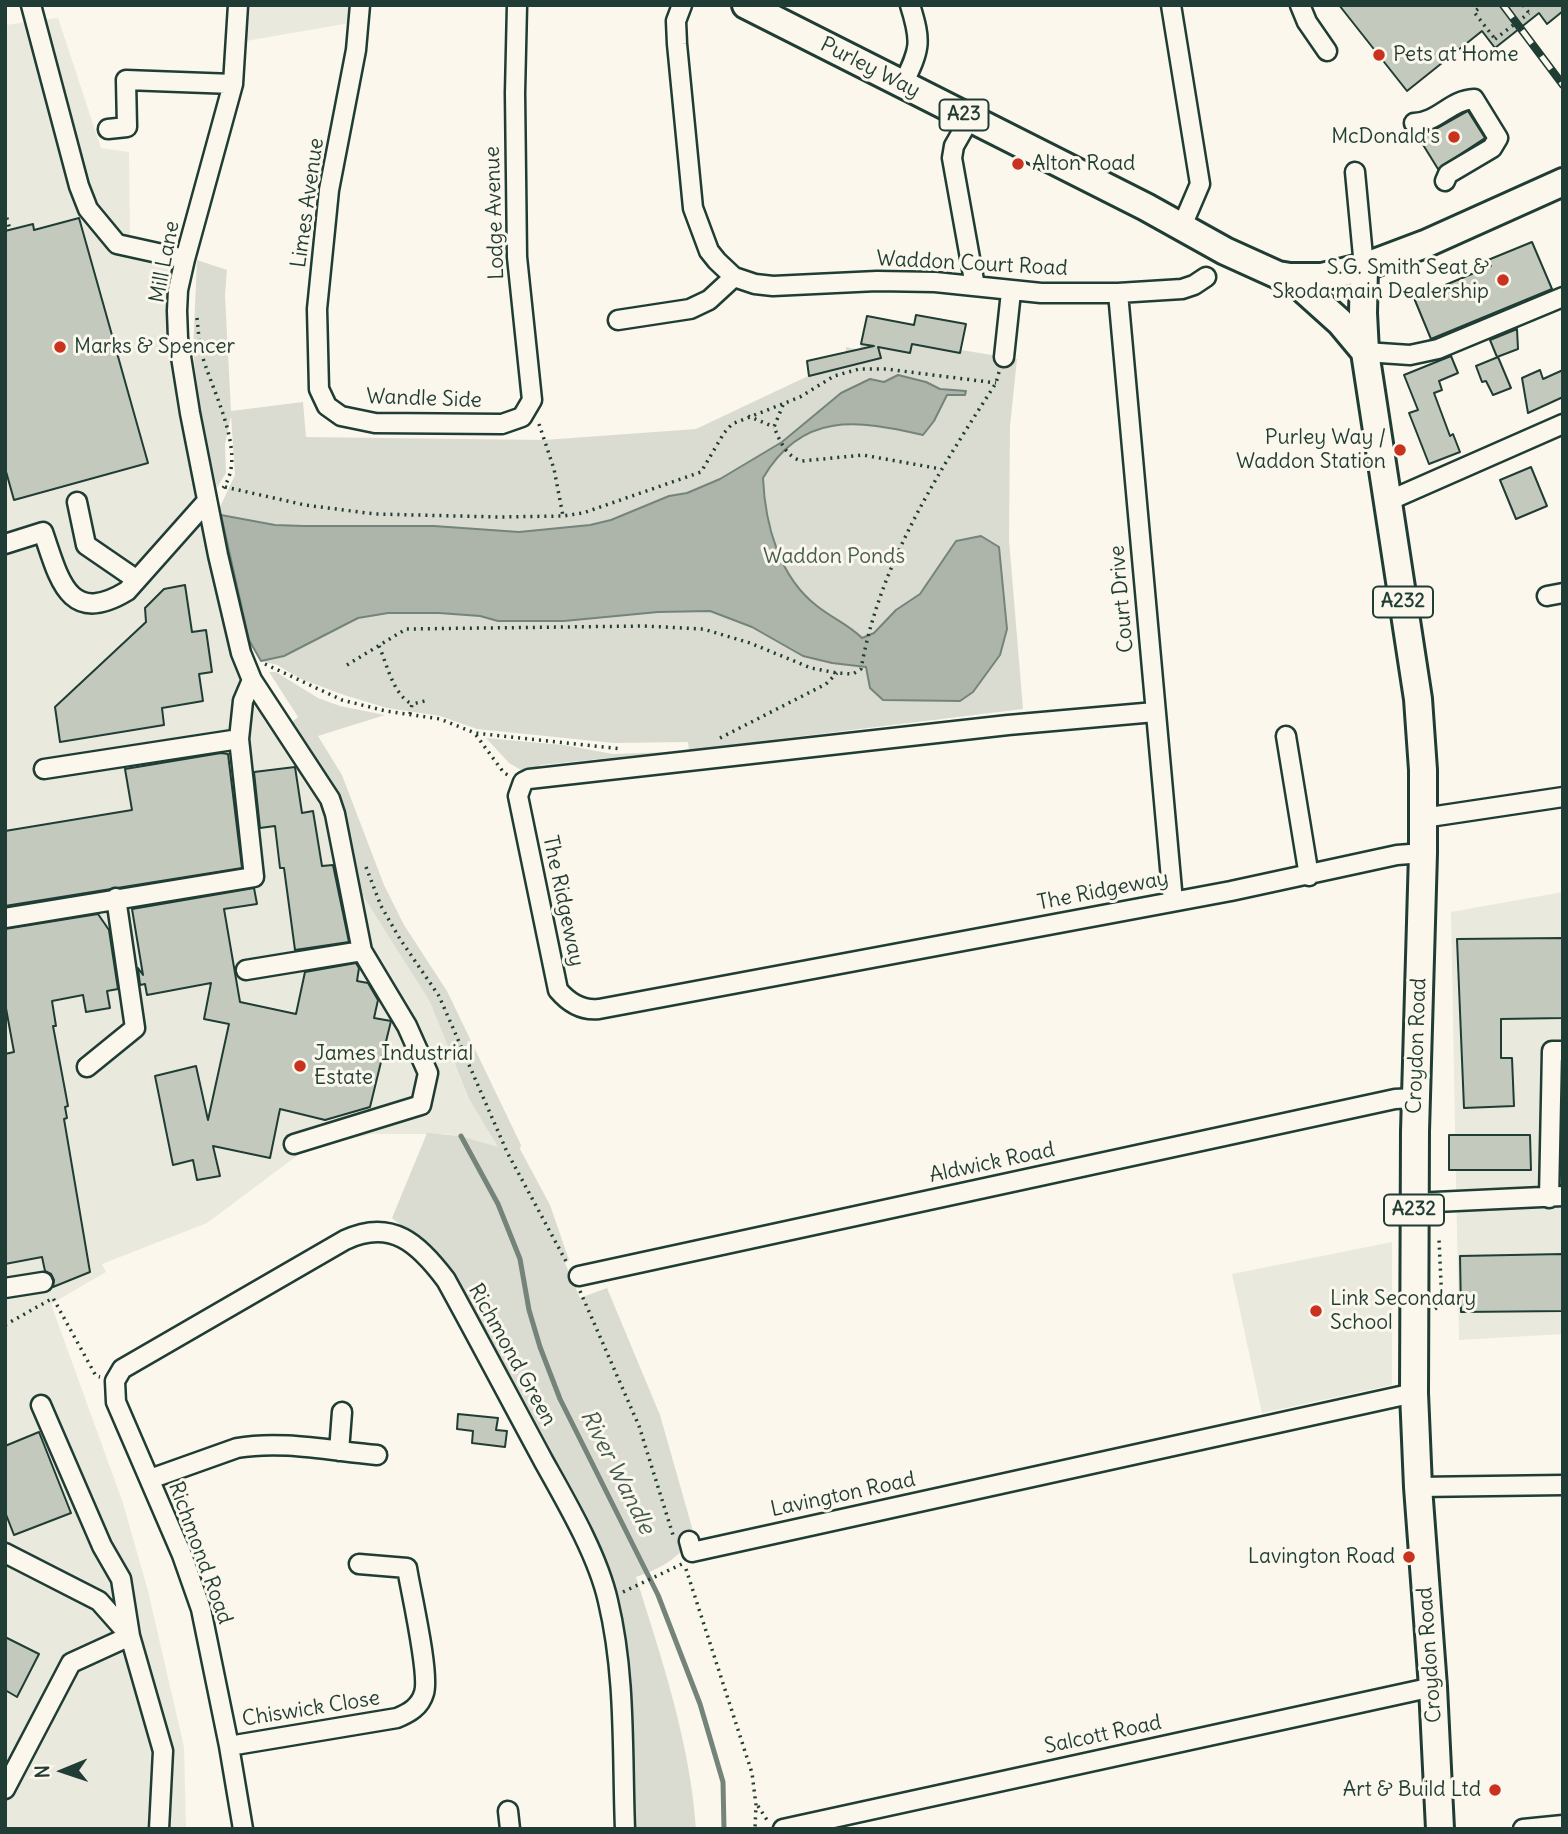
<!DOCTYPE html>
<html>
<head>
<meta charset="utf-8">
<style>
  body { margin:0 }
  #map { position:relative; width:1568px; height:1834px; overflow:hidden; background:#fbf7ec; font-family:Delius,sans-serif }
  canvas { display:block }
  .frame { position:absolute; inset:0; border:7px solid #1f3d34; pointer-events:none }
  .north { position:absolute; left:28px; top:1736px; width:70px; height:70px; -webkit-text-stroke:5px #fbf7ec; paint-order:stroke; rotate:268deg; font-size:19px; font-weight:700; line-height:28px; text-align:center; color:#1f3d34 }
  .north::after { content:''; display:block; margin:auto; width:24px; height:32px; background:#1f3d34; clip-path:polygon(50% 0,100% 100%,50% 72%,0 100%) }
</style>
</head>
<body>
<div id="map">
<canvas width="1568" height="1834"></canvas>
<div class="frame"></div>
<div class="north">N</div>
</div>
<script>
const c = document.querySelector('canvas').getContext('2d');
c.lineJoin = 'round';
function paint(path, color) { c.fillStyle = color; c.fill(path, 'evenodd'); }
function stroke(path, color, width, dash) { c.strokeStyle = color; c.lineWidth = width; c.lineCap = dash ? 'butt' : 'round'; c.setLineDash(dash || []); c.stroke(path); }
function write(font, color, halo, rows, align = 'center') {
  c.font = font + ' Delius,sans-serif'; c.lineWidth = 6; c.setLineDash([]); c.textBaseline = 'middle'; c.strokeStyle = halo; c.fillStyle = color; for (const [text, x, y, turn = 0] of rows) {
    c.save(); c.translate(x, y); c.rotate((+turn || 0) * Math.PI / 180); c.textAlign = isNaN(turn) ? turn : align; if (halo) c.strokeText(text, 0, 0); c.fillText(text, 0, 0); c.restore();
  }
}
const built = new Path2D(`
  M247 5H352L350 23 246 41Z
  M58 18 101 148 129 152 130 235 168 249 169 334 182 412 241 653 308 753 353 880 430 1002 469 1099 499 1148 461 1136 445 1134H372L306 1149 207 1223 102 1264 106 1272 51 1304 123 1503 148 1591 184 1747 186 1829H5V25Z
  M1563 892V1334L1459 1340 1451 912Z
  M1392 1242V1385L1262 1413 1232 1274Z`);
const green = new Path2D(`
  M197 260 227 270 225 295 231 411 303 402 306 437 544 440 696 429 808 376 807 361 846 353V347L860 350 861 344 910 353 912 344 960 353 961 350 1017 359 1010 426 1009 540 1023 709 689 750 688 742 614 743 477 729 440 716 387 708 344 695 301 679 277 665 261 661 249 640 221 515 220 507 235 475 231 416 225 444 226 473 217 488 199 402 193 351Z
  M269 672H276L318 698 340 706 385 715 318 736 342 775 384 885 404 925 447 991 521 1145 520 1149 550 1205 569 1260 565 1263 580 1298 607 1288 660 1415 695 1538C675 1559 663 1568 636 1577 662 1660 690 1742 696 1829H628L610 1592 431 1250 392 1218 427 1133 461 1136 498 1147 469 1099 430 1002 353 880 339 814 259 676 292 722 298 717Z
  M486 738 564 745 613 754 668 752 541 765 526 773 509 763Z`);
const water = new Path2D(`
  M898 375 926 382 940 389 966 391 965 395H947L934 421 923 435C858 420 802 411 763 478 765 524 779 577 817 606 832 618 849 625 862 638L874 633 896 610 920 594 956 541 981 536 999 547 1007 629 1000 655 973 692 960 701 883 700 870 688 866 667 832 663 803 656 752 627 710 611 658 612 564 621H498L480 616 439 613H388L358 618 284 656 261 661 249 640 221 515 275 525 304 526H434L519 532 590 525 611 520 669 496 687 493 720 479 782 442 841 393 870 379 884 382Z`);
const stream = new Path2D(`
  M461 1136 498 1204 520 1259 529 1310 540 1347 560 1399 658 1595 700 1704 723 1782 724 1829`);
const building = new Path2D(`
  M1339 5H1563V11L1547 24 1539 13 1495 48 1482 31 1407 91Z
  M1468 111 1485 138 1438 169 1417 135 1436 129Z
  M79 218 148 463 14 500 5 468V231L33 224 34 230Z
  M1532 242 1552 289 1431 339 1414 298 1491 266 1488 260Z
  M916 315 966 324 960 353 912 344 910 353 878 347 881 358 809 376 807 361 874 346 861 344 867 316 914 325Z
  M1517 329 1518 349 1497 357 1490 340Z
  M1451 356 1458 373 1439 381 1442 390 1434 393 1450 436 1453 434 1460 452 1429 464 1409 413 1418 410 1404 375Z
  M1498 357 1511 388 1493 395 1486 381 1482 382 1476 366Z
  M1540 370 1543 379 1563 370V397L1528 413 1522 378Z
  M1531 467 1547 506 1516 519 1500 480Z
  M185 585 192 632 206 630 212 672 199 674 203 701 162 708 164 725 60 742 55 707 146 622 145 608 164 589Z
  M221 753 228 754 242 868 5 906V831L132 810 125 769Z
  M295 767 302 813 313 811 322 866 333 865 349 942 295 950 284 868H280L275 826 260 828 254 772Z
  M254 888 257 904 224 909 240 1002 296 1014 305 972 356 963 359 968 357 981 368 983 378 1000 374 1018 391 1021 370 1107 325 1120 280 1109 270 1158 213 1146 220 1176 197 1180 193 1160 173 1165 155 1076 196 1066 208 1120 229 1024 204 1019 211 983 147 995 145 984 140 985 138 968 143 975 132 909Z
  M98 914 109 930 118 989 107 991 110 1008 86 1012 83 995 52 1001 56 1026H53L68 1106 65 1107 67 1118 64 1119 90 1272 53 1287 54 1280 51 1274 45 1271 42 1257 5 1264V1054L14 1052 5 1003V929Z
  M1563 938V1018L1501 1019V1058H1512L1514 1106 1464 1108 1457 939Z
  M1449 1135H1530L1531 1170H1449Z
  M1563 1254V1311L1461 1312 1460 1256Z
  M458 1414 498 1418 496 1430 507 1431 505 1447 472 1443 473 1431 457 1429Z
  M39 1432 71 1513 14 1535 5 1512V1446Z
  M5 1637 39 1654 17 1697 5 1690Z`);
const path = new Path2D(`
  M1523 5 1529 13
  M1478 9 1474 12 1495 39
  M5 211 10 230
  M197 318C198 329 199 340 201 351 210 388 249 454 223 488
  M783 405 774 427C780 441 786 457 802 461L863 455 941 469
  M748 416 774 427
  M539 424 554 469 563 516
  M225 487 305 505 375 514 499 517 563 516 583 513 701 472 724 433 732 424 800 397 834 376 859 369H886L996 383
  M379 646C387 664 393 695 412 704
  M265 664 342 700 386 711 440 719 475 733 622 749
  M347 665 406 629 644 626 703 629 750 643 811 668 837 673 853 674 861 669C880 562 938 473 996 383L999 372
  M410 714 412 704 425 701
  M476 735 504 773 508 775
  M720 738 826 684 837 673
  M366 867 381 906 400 939 439 996 507 1152 568 1265
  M580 1291 639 1426 673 1535
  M1435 1309 1442 1304 1439 1240
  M5 1325 53 1298 96 1376 100 1377
  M686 1569 752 1773 756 1805 755 1829
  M623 1592 682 1564
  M758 1806 767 1820`);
const minor = new Path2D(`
  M31 5 79 186 88 209 117 244 185 259
  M360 5 356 50 329 190 317 309 319 389 327 406 341 416 375 423 502 424 522 417 532 400 517 257 515 93 517 5
  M682 5 676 21 677 44 693 208 709 251 717 261 734 277 755 284 773 286 877 281 935 282 1041 293H1118L1182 289 1194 285 1206 277
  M1171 5 1200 184 1182 226
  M1300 5 1307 22 1327 51
  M903 84C920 49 922 43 910 5
  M970 118 954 146 952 158 975 286
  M1414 123C1439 122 1450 100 1474 99L1498 138 1492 148 1448 174 1445 181
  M108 129 127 127 126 80 233 84
  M1355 172 1364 267
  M1118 293 1173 901
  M618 320 690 309 709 300 734 277
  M1365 352 1410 355 1438 349 1563 297
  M1004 357 1011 292
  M1388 501 1563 424
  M77 502 86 545 137 580
  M5 544 43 532C59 578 68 627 127 591L207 501
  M1547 596 1563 593
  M1155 712 1008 725 529 779 523 782 518 796 558 990C569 1003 582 1011 599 1009L1231 891 1397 855 1423 853
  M1286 736 1309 876
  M44 769 239 739
  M1423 818 1563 797
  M5 918 254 877 239 739 243 701 252 680 241 653 218 555 190 413 178 338 177 311 178 290 185 259 233 84 238 5
  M246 970 362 951 335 814 330 799 252 680
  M87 1067 135 1028 116 898
  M294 1144 421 1105 428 1073 407 1026 362 951
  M1549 1198 1552 1051H1563
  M1414 1203 1563 1196
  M579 1276 1395 1099 1415 1098
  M5 1288 43 1282
  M339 1451 342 1412
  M150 1479 237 1448C282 1440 331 1451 377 1455
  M1418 1487 1563 1485
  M689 1541 692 1552 1414 1393
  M5 1553 99 1601 130 1636 163 1751 159 1829
  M229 1746 397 1718C409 1713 420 1707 424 1693 430 1674 411 1593 407 1568L359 1564
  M5 1789 71 1663 130 1636 121 1579 102 1546 41 1405
  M508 1811 510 1829
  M243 1829 229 1746 201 1609 182 1555 116 1402 115 1381 122 1369 345 1240C392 1218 419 1244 446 1280 479 1340 511 1401 544 1462 567 1503 598 1556 608 1601 626 1676 622 1753 625 1829
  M783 1829 1433 1687
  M1523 1829 1563 1825`);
const highway = new Path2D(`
  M746 5 1146 207 1225 251 1278 275 1290 277H1322L1364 267 1425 244 1563 182
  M1364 267 1363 313 1365 352 1418 699 1423 770V853L1415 1131 1414 1393 1418 1487 1433 1687 1440 1829
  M1290 277 1340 322 1365 352`);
const rail = new Path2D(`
  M1503 5 1563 85`);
const pathBridge = new Path2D(`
  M1495 39 1529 13`);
const markers = [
  [1379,55,7,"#c8321e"],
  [1454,137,7,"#c8321e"],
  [1018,164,7,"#c8321e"],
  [1503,280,7,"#c8321e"],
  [60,347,7,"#c8321e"],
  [1400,450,7,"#c8321e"],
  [300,1066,7,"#c8321e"],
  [1316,1311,7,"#c8321e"],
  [1409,1557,7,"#c8321e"],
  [1495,1790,7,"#c8321e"]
];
const shields = [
  [964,115,49],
  [1403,602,60],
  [1414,1210,60]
];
const shieldNames = [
  ["A23",964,115],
  ["A232",1403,602],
  ["A232",1414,1210]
];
const poiNames = [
  ["Pets at Home",1393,55],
  ["McDonald's",1440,137,"right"],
  ["Alton Road",1032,164],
  ["S.G. Smith Seat &",1489,268,"right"],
  ["Skoda main Dealership",1489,292,"right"],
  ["Marks & Spencer",74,347],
  ["Purley Way /",1386,438,"right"],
  ["Waddon Station",1386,462,"right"],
  ["James Industrial",314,1054],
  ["Estate",314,1078],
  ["Link Secondary",1330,1299],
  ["School",1330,1323],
  ["Lavington Road",1395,1557,"right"],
  ["Art & Build Ltd",1481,1790,"right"]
];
const streetNames = [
  ["Purley Way",870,68,27],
  ["Limes Avenue",308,203,-82],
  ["Lodge Avenue",495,213,-92],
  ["Mill Lane",165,262,-79],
  ["Waddon Court Road",972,264,3],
  ["Wandle Side",424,399,2],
  ["Court Drive",1122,599,-95],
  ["The Ridgeway",1103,891,-11],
  ["The Ridgeway",563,901,78],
  ["Croydon Road",1417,1046,-88],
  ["Aldwick Road",992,1163,-12],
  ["Richmond Green",512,1355,61],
  ["Lavington Road",843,1495,-12],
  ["Richmond Road",200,1553,70],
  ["Croydon Road",1430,1655,-94],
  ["Chiswick Close",311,1709,-9],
  ["Salcott Road",1103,1735,-12]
];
const parkNames = [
  ["Waddon Ponds",834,557]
];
const waterNames = [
  ["River Wandle",617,1472,63]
];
paint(built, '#eae9de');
paint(green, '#dbdcd1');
paint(water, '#adb4aa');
stroke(water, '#74847b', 2);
stroke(stream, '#74847b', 5);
paint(building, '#c4c9be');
stroke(building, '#1f3d34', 2);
stroke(minor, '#1f3d34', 23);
stroke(highway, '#1f3d34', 32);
stroke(path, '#1f3d34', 3.5, [2, 5]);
stroke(minor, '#fbf7ec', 18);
stroke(highway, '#fbf7ec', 26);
stroke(rail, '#1f3d34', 8);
stroke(rail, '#fbf7ec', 5, [16]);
stroke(pathBridge, '#1f3d34', 3.5, [2, 5]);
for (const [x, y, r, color] of markers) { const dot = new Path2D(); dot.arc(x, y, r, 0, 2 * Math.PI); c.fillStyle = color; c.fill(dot); stroke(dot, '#fbf7ec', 2.5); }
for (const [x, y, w] of shields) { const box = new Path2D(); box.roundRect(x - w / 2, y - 15.5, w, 31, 5); c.fillStyle = '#fbf7ec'; c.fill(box); stroke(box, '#1f3d34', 2); }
write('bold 19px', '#1f3d34', null, shieldNames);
write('21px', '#1f3d34', '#fbf7ec', poiNames, 'left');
write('21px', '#1f3d34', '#fbf7ec', streetNames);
write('21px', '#455d53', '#fbf7ec', parkNames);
write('italic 23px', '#425b52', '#fbf7ec', waterNames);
</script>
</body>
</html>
